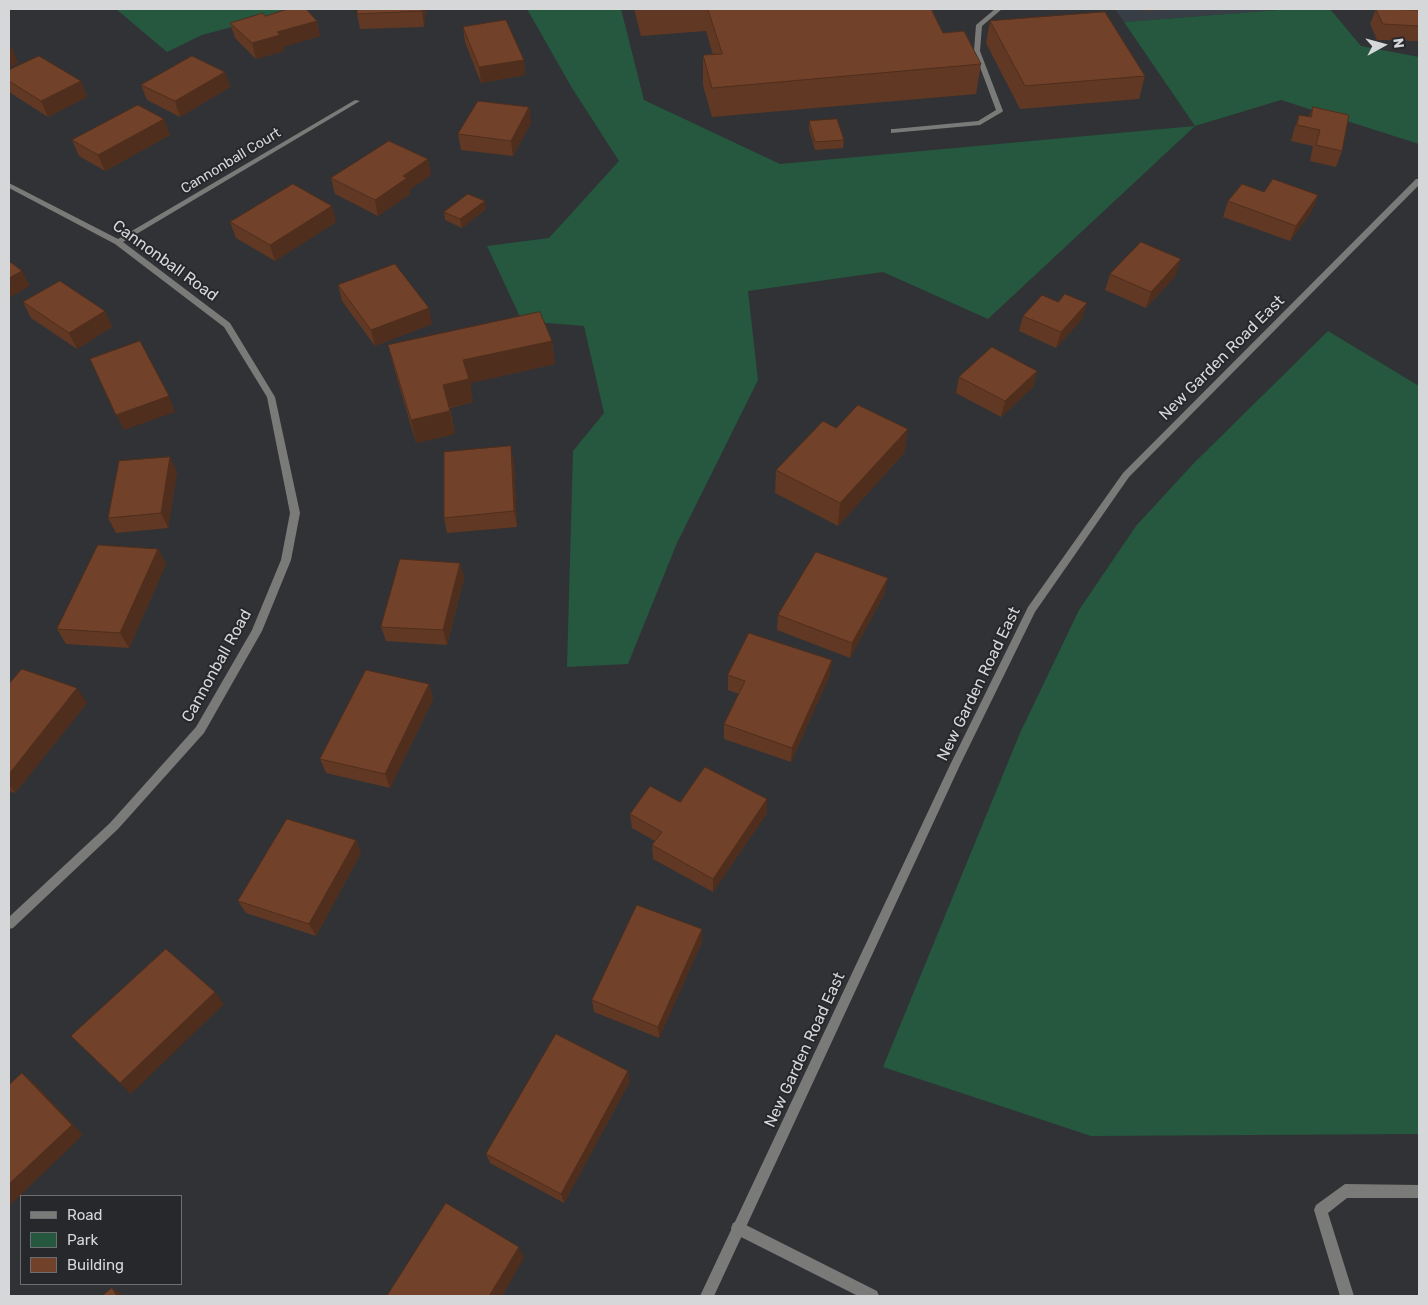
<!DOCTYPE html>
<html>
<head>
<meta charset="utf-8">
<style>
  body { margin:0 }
  #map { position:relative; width:1428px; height:1305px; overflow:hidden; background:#303235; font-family:Rubik,sans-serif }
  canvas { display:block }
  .frame { position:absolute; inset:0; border:10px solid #d6d7d9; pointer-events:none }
  .legend { position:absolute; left:20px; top:1195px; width:162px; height:90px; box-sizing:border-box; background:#26282b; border:1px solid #6c6e71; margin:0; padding:6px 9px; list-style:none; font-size:15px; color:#d6d7d9 }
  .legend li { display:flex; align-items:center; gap:10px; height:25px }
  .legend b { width:25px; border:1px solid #6c6e71 }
  .north { position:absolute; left:1358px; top:20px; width:50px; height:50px; -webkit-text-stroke:4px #26282b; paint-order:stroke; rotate:83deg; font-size:14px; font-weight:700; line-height:20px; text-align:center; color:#d6d7d9 }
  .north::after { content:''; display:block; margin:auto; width:18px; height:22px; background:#d6d7d9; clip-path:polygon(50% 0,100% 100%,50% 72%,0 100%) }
</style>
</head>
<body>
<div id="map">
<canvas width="1428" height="1305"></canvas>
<div class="frame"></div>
<ul class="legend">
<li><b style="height:6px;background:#7a7a78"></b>Road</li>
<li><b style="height:14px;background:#25583e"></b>Park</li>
<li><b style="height:14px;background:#714129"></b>Building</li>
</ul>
<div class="north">N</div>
</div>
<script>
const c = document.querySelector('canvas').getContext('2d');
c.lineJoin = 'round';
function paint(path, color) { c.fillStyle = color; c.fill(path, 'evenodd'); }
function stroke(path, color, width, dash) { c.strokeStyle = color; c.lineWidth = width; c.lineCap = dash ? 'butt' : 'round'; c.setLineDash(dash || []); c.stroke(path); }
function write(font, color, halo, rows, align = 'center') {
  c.font = font + ' Rubik,sans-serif'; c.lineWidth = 4; c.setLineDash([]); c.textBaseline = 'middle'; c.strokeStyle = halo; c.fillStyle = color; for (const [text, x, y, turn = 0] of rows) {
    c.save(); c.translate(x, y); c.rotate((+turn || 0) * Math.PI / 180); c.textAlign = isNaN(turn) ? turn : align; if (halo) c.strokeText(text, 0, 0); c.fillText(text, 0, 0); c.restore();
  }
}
const built = new Path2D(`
  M1115 9H1291L1124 22Z`);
const green = new Path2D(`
  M116 9H299L202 35 167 52Z
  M527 9H621L644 100 780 164 1195 126 1124 22 1291 9H1330L1361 46 1419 57V144L1281 100 1195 126 988 319 883 272 748 291 758 380 677 543 628 664 567 667 573 451 604 413 584 326 522 321 487 246 549 238 619 161 572 88Z
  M1328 331 1419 386V1134L1091 1136 883 1067 1020 733 1079 610 1136 526 1193 464Z`);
const service = new Path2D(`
  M995 9H1002L982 26 980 51 1003 111 1002 112 980 125 891 133V129H894L978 121 996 110 974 51 976 25Z
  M1345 1184 1419 1185V1198H1347L1328 1213 1354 1296H1340L1314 1210 1316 1205Z
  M738 1221 877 1291 879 1296H858L733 1233 731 1228 733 1223Z`);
const minor = new Path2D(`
  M355 100 360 101 123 242 230 323 275 397 300 513 291 560 262 631 204 733 118 829 13 928 9 929V917L110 823 196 727 252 630 281 560 290 513 267 397 224 327 115 244 9 188V183L118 239Z
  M1416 179H1419V185L1129 477 1035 612 960 765 714 1296H700L950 765 1028 607 1123 473Z`);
const wall = new Path2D(`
  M358 9H426L424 27 360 29 357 14Z
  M634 9H933V12L943 33 981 64 976 94 712 117 703 85V55H713L706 31 641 36Z
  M1144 9H1172L1145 11Z
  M1376 9 1419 10V41L1377 40 1370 24Z
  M265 16 317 21 320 36 283 47 284 51 256 59 235 38 230 23Z
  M990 21 1145 76 1139 99 1020 109 986 43Z
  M463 27 524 60 525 75 481 83 465 42Z
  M9 70 81 81 87 97 48 117 9 92Z
  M225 72 230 87 180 117 147 100 141 85Z
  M529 107 531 123 513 156 461 150 458 134Z
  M1313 107 1342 151 1336 167 1310 161 1313 146 1291 141 1294 130 1299 115 1309 117Z
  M164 119 170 135 105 171 79 156 72 140Z
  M809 121 844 140 843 148 815 150 809 129Z
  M428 159 431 175 409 190 410 194 378 216 335 194 331 178Z
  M1264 192 1318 195 1312 211 1290 241 1223 217 1228 201Z
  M486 209 462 228 445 220 444 212Z
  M230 222H336L275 261 236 238Z
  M1110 274 1176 275 1146 308 1105 290Z
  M338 285 432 324 375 346 342 301Z
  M23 302 105 311 112 327 77 349 31 318Z
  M1058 302 1082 319 1056 348 1019 331 1023 316Z
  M552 341 555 364 470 383 473 402 450 408 455 434 416 443 394 368 388 345Z
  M1037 371 1033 387 1001 417 956 393 959 377Z
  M836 428 905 452 838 526 775 493 776 470Z
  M514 462 517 527 447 533 444 518Z
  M177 472 168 528 116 533 108 518Z
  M158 549 166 564 129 648 66 644 57 629Z
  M460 563 464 578 447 645 386 641 381 627Z
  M885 593 850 658 777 630 778 615Z
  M728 675H830L791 762 724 739V724L739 694 728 690Z
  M9 684 87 703 15 793 9 791Z
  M429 684 433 699 390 788 326 773 320 759Z
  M767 799V813L713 892 653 859 652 845 655 841 632 828 630 814 680 802Z
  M356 840 361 853 316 936 246 913 238 901Z
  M702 942 659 1038 594 1012 592 1000Z
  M630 1081 564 1203 490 1163 486 1154Z`);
const shadedWall = new Path2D(`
  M422 9H426L424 27 422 11Z
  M317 21 320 36 283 47 284 51 256 59 252 43 277 32Z
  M12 48 18 63 9 68V49Z
  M524 60 525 75 481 83 479 67Z
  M225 72 230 87 180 117 175 101Z
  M81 81 87 97 48 117 41 101Z
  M529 107 531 123 513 156 511 141Z
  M164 119 170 135 105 171 98 155Z
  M428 159 431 175 409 190 410 194 378 216 375 200 403 176Z
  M1318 195 1312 211 1290 241 1296 226Z
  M485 201 486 209 462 228 460 219Z
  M332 206 336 222 275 261 270 245Z
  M1181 259 1176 275 1146 308 1151 292Z
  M22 271 30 286 9 298V278Z
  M1087 303 1082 319 1056 348 1061 332Z
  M429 308 432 324 375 346 371 330Z
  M105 311 112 327 77 349 69 333Z
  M552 341 555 364 470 383 473 402 447 408 443 385 463 360Z
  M1037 371 1033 387 1001 417 1005 401Z
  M169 396 175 412 124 430 116 415Z
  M450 411 455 434 416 443 411 420Z
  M908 429 905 452 838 526 840 503Z
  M511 446 514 462 517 527 514 511Z
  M170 457 177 472 168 528 161 513Z
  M158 549 166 564 129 648 120 633Z
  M460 563 464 578 447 645 443 630Z
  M888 578 885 593 850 658 852 643Z
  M832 660 830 675 791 762 792 748Z
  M429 684 433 699 390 788 385 774Z
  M77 688 87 703 15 793 9 785V774Z
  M767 799V813L713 892V879Z
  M356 840 361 853 316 936 309 924Z
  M702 929V942L659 1038 658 1027Z
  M215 992 224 1004 131 1094 120 1083Z
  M628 1071 630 1081 564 1203 561 1194Z
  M22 1073 35 1084 83 1135 9 1206V1184Z
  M519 1247 524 1258 502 1296H489Z
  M112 1288 125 1296H117Z`);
const building = new Path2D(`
  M288 9H306L317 21 277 32 280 35 252 43 230 23 263 13 265 16Z
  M358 9H422V11L357 14Z
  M708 9H931L943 33 964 31 981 64 712 88 703 55 722 54Z
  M1376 9 1419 10V26L1383 24Z
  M1105 12 1145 76 1025 86 990 21Z
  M506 20 524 60 479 67 463 27Z
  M39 56 81 81 41 101 9 81V70Z
  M192 56 225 72 175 101 141 85Z
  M478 101 529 107 511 141 458 134Z
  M138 105 164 119 98 155 72 140Z
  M1313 107 1349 115 1342 151 1316 145 1320 130 1297 125 1299 115 1311 117Z
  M837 119 844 140 815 142 809 121Z
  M389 141 428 159 403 176 407 178 375 200 331 178Z
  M1273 179 1318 195 1296 226 1228 201 1242 184 1264 192Z
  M293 184 332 206 270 245 230 222Z
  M468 194 485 201 460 219 444 212Z
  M1141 242 1181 259 1151 292 1110 274Z
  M9 261 22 271 9 278Z
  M395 264 429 308 371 330 338 285Z
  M60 281 105 311 69 333 23 302Z
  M1065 294 1087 303 1061 332 1023 316 1042 295 1058 302Z
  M540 312 552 341 463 360 469 379 443 385 450 411 411 420 388 345Z
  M140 341 169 396 116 415 90 359Z
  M992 347 1037 371 1005 401 959 377Z
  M858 405 908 429 840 503 776 470 823 421 836 428Z
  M511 446 514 511 444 518V452Z
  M170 457 161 513 108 518 119 461Z
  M98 545 158 549 120 633 57 629Z
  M816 552 888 578 852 643 778 615Z
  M400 559 460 563 443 630 381 627Z
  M749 633 832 660 792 748 724 724 745 681 728 675Z
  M22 669 77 688 9 774V684Z
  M366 670 429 684 385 774 320 759Z
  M705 767 767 799 713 879 652 845 662 832 630 814 650 786 680 802Z
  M287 819 356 840 309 924 238 901Z
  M637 905 702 929 658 1027 592 1000Z
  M166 949 215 992 120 1083 71 1036Z
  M556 1034 628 1071 561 1194 486 1154Z
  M22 1073 72 1125 9 1184V1085Z
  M446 1203 519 1247 489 1296H387Z
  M112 1288 117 1296H102Z`);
const farStreetnames = [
  ["Cannonball Court",231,161,-31]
];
const streetNames = [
  ["Cannonball Road",165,261,36],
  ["New Garden Road East",1222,358,-45],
  ["Cannonball Road",217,666,-61],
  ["New Garden Road East",979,684,-64],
  ["New Garden Road East",805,1050,-65]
];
paint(built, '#383e45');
paint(green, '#25583e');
paint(service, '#7a7a78');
paint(minor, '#7a7a78');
paint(wall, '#613823');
paint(shadedWall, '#4f2e1d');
paint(building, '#714129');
stroke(building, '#4f2e1d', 1);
write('14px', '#d6d7d9', '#26282b', farStreetnames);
write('16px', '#d6d7d9', '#26282b', streetNames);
</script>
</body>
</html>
